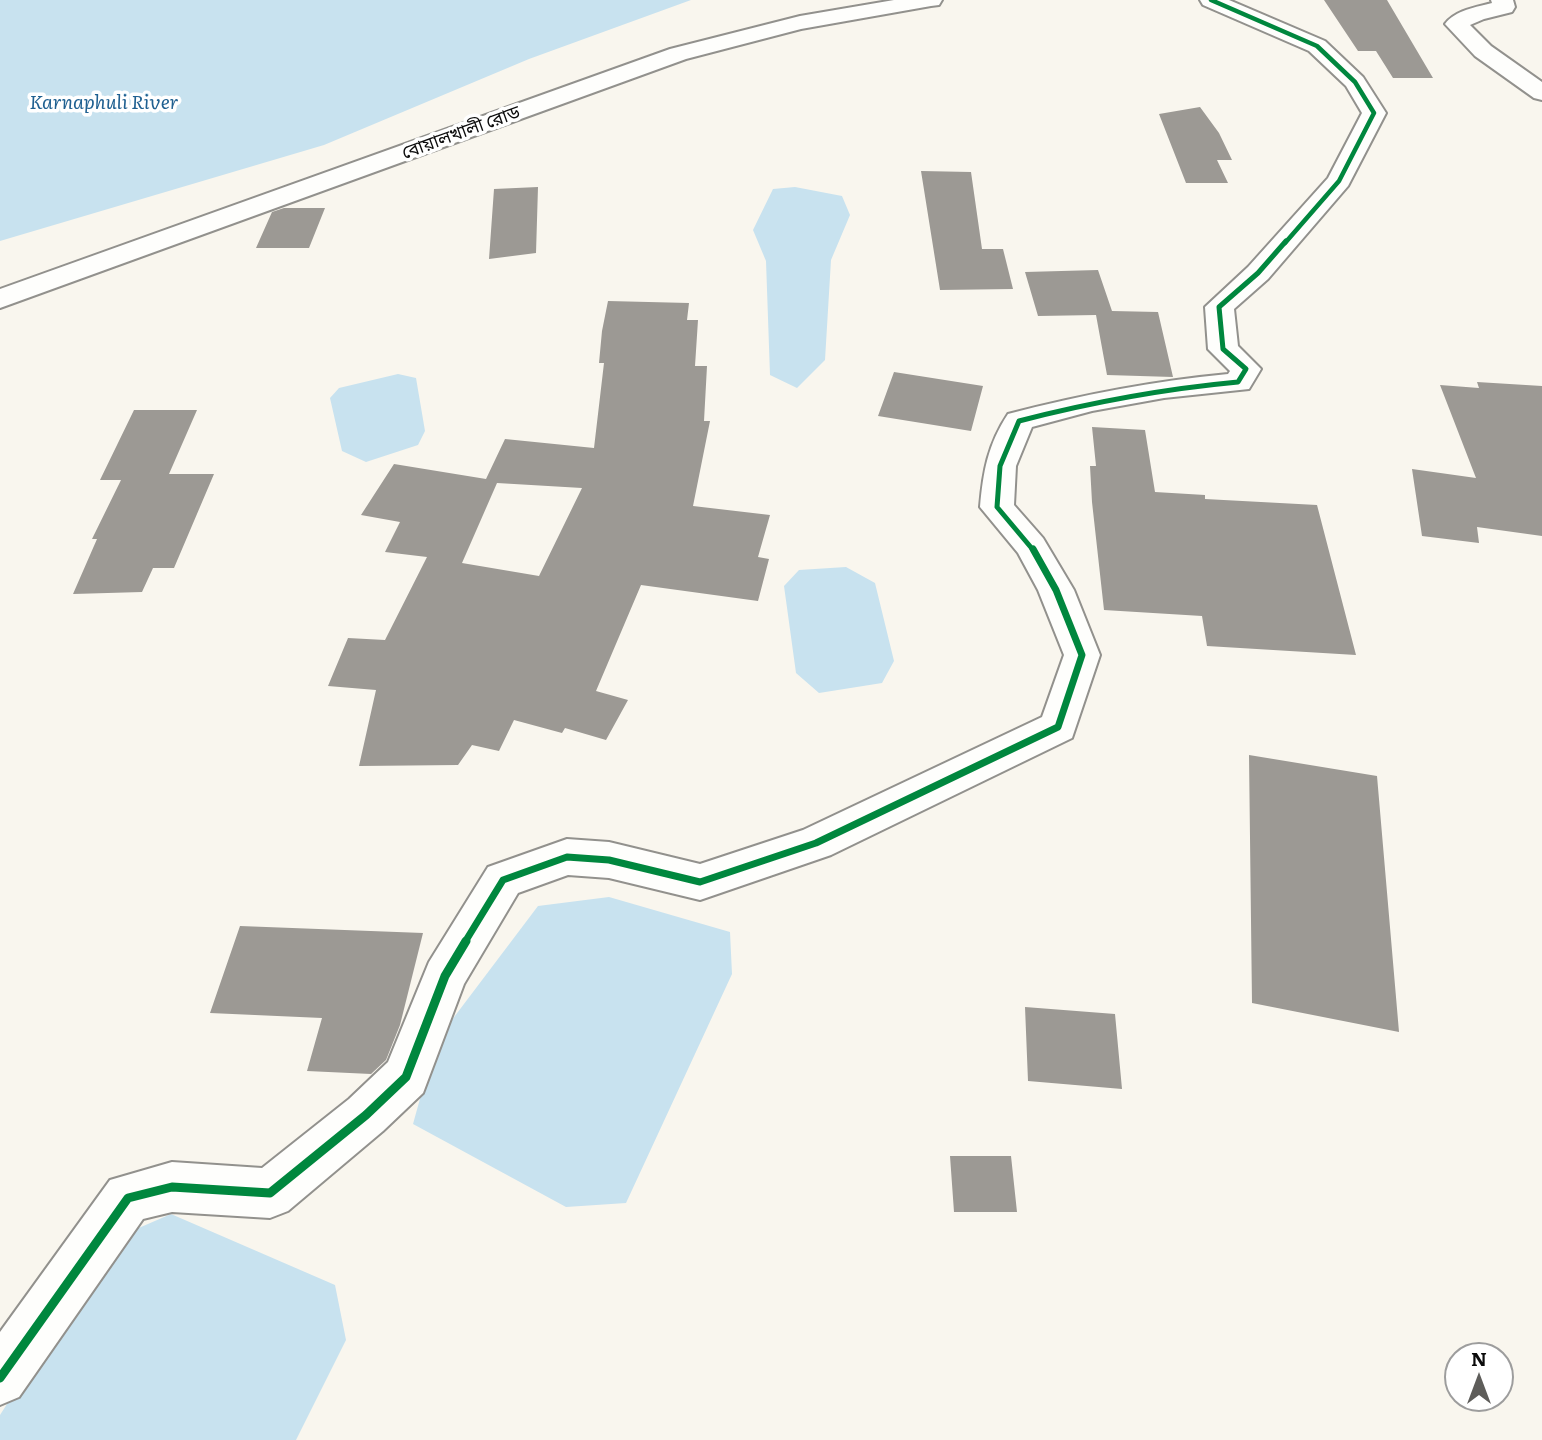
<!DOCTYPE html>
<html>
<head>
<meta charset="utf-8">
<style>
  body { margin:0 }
  #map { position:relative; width:1542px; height:1440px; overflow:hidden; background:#f9f6ee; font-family:Literata,serif }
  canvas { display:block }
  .north { position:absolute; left:1444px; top:1342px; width:70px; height:70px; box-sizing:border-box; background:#fff; border:2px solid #9d9d9d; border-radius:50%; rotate:0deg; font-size:19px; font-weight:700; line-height:28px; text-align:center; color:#0b0b0b }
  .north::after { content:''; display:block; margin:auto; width:24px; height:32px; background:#5e5d5a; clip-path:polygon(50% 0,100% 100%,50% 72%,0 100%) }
</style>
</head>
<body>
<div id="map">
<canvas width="1542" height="1440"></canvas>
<div class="north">N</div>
</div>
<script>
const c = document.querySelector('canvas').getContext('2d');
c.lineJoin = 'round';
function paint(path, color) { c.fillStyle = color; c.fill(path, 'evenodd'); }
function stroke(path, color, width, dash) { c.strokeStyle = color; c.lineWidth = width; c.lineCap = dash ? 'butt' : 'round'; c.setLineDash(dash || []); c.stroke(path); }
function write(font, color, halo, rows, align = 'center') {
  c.font = font + ' Literata,"Noto Sans Bengali",serif'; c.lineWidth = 7; c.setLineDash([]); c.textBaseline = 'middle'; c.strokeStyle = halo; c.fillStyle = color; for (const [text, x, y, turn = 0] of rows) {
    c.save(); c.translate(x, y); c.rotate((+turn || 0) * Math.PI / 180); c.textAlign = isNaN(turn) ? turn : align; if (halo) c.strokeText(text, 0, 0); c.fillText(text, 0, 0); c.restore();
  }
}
const water = new Path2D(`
  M0 0H691L529 59 324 145 0 241Z
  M795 187 842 196 850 215 831 260 825 360 797 388 770 375 766 261 753 230 773 189Z
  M398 374 416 378 425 431 418 445 366 462 342 451 330 398 339 388Z
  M846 567 875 583 894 661 882 683 819 693 796 673 784 586 799 570Z
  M609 897 730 932 732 974 626 1203 566 1207 413 1124 436 1041 538 906Z
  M171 1214 335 1285 346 1340 296 1440H0V1415L111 1240Z`);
const building = new Path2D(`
  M1324 0H1387L1433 78H1393L1376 51H1358Z
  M1200 107 1219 133 1232 160H1217L1228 183H1186L1159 114Z
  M921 171 971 172 982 249H1003L1013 289 940 290Z
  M538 187 536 253 489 259 494 189Z
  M284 208H325L309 248H256L272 212Z
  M1098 270 1112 311 1158 312 1173 377 1107 375 1096 315 1038 316 1025 272Z
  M608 301 689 303 687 320H698L695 366H707L704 421H710L693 506 770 515 758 557 769 559 758 601 641 585 596 691 628 700 606 740 565 728 562 733 514 720 499 751 472 745 458 765 359 766 376 690 328 686 348 638 385 640 427 557 385 552 400 522 361 515 394 464 486 479 505 439 594 448 604 363H599L602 331ZM497 483 582 488 539 576 462 563Z
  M894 372 983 386 971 431 878 416Z
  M1477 382 1542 386V536L1477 527 1479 543 1422 536 1412 469 1476 478 1440 385 1479 388Z
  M134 410H197L169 474H214L174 568H153L142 592 73 594 97 539H92L121 480H100Z
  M1092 427 1145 430 1155 492 1205 495V499L1317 505 1356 655 1207 646 1202 616 1104 610 1092 502 1090 466H1096Z
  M1249 755 1377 776 1399 1032 1252 1003Z
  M240 926 423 933 400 1025 386 1060 371 1074 307 1071 322 1018 210 1013Z
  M1025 1007 1115 1014 1122 1089 1028 1081Z
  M950 1156H1011L1017 1212H954Z`);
const street = new Path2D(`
  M894 0H942L939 5 931 6 801 29 686 59 0 308V289L670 49 800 16Z
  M1200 0H1229L1325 41 1363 77 1386 113 1348 186 1268 279 1234 309 1238 346 1261 369 1249 389 1164 398 1092 411 1032 427 1016 466 1014 505 1043 538 1074 590 1100 655 1072 738 831 855 700 900 609 878 568 875 518 893 464 984 423 1093 383 1131 288 1211 270 1218 172 1212 143 1219 19 1397 0 1405V1332L110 1180 172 1162 262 1168 349 1099 388 1062 429 962 488 867 567 839 609 842 700 864 803 830 1042 717 1064 655 1038 590 1018 553 980 507C983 472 988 444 1008 414 1081 395 1153 381 1228 374L1230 371 1208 349 1205 307 1248 267 1328 178 1362 113 1346 86 1309 51 1203 5Z
  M1491 0H1513L1515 7 1512 12 1484 19 1470 25 1491 46 1542 82V100L1534 98 1475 56 1445 24C1455 10 1477 7 1492 3Z`);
const cyclewayFar3 = new Path2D(`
  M1211 0 1317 46 1355 82 1374 113 1339 181 1285 243`);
const cyclewayFar2 = new Path2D(`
  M1034 551 997 507 1000 466 1019 421C1092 402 1163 389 1238 382L1246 369 1223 349 1219 307 1258 273 1286 241`);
const cyclewayFar1 = new Path2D(`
  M465 942 503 880 567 857 609 860 700 882 816 843 1058 727 1082 655 1056 590 1033 549`);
const cycleway = new Path2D(`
  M0 1378 128 1198 172 1187 270 1193 366 1115 406 1077 445 976 466 941`);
const farStreetnames = [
  ["বোয়ালখালী রোড",461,133,-20]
];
const farWaternames = [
  ["Karnaphuli River",104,103]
];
paint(water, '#c8e2ef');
paint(building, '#9c9994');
stroke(street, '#92918d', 4);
paint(street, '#fefefc');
stroke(cyclewayFar3, '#00873e', 4.5);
stroke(cyclewayFar2, '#00873e', 5);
stroke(cyclewayFar1, '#00873e', 7);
stroke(cycleway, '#00873e', 9);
write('18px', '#0b0b0b', '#fff', farStreetnames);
write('italic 19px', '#1f6091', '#fff', farWaternames);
</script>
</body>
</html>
